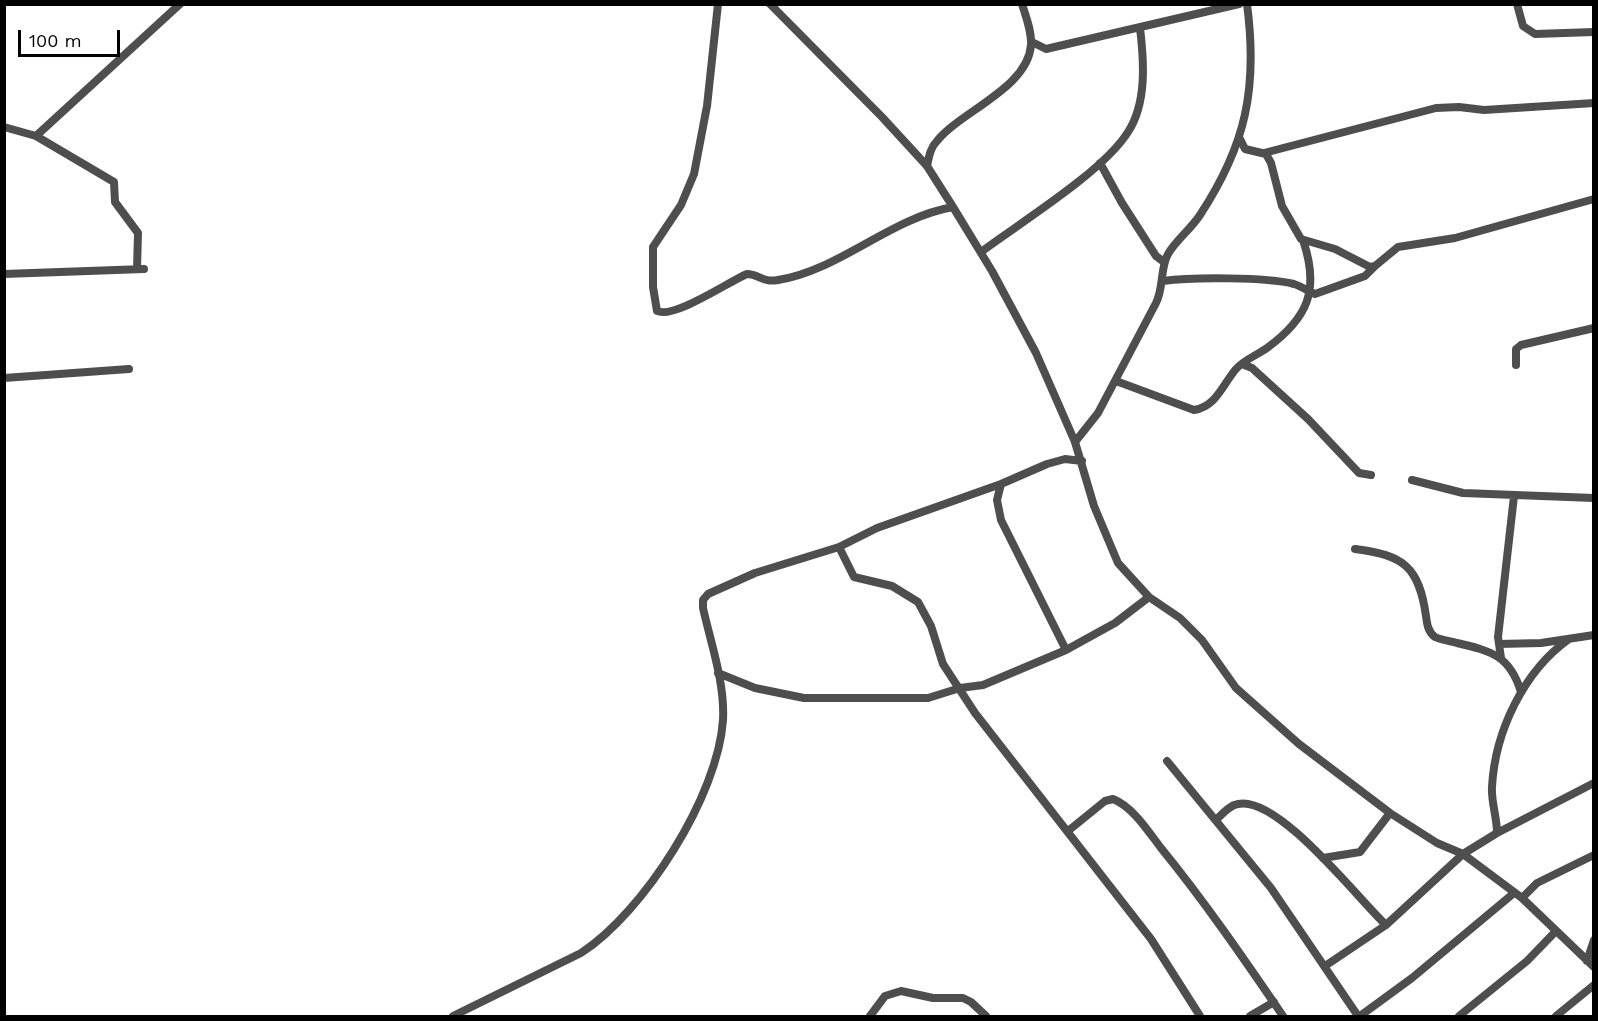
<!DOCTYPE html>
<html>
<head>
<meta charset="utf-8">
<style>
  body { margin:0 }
  #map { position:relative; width:1598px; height:1021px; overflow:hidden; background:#fff; font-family:"Work Sans",sans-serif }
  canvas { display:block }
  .frame { position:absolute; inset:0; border:6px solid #000; pointer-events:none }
  .scale { position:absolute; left:18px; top:30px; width:102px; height:27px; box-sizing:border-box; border:3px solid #000; border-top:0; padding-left:8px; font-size:18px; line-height:21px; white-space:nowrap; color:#000; -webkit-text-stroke:4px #fff; paint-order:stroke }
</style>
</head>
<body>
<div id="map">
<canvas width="1598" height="1021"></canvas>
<div class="frame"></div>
<div class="scale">100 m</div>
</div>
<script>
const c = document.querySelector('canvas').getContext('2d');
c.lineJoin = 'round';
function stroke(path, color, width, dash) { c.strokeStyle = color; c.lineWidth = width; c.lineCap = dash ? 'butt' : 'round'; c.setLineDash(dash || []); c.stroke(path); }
const minor = new Path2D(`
  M718 4 707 106 694 174 681 205 653 247V287L657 311C674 319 728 282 747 274 759 274 763 283 778 280 840 270 890 218 953 207
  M770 4 882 117 927 166 953 207 992 271 1036 353 1075 442 1094 506 1118 563 1149 597 1180 618 1202 640 1236 688 1299 744 1390 813 1437 843 1463 854 1522 898 1594 967
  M1517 4 1523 26 1535 34 1594 32
  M1032 42 1046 49 1239 4
  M4 127 36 136 114 182 115 202 138 233 137 269
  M36 136 180 4
  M1240 139 1245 149 1266 154 1271 163 1282 206 1301 239 1335 249 1370 267 1375 266 1398 247 1455 238 1594 199
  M1264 153 1436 108 1459 107 1484 110 1594 103
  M1100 163 1122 203 1156 256 1164 262
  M927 166C929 157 930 148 937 141 961 111 1028 88 1031 45 1032 32 1026 17 1022 4
  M981 252C1021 222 1103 172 1128 132 1147 103 1144 61 1140 28
  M4 274 144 269
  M1163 281C1192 277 1266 277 1294 284 1301 286 1308 291 1315 294L1365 276 1375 266
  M1242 364 1252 368 1308 419 1359 473 1371 475
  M1516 365V349L1521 345 1594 328
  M4 378 129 369
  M1116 381 1194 410C1216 407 1223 384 1236 369 1244 360 1257 355 1267 348 1308 318 1320 290 1303 240
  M1075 442 1098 413 1156 303C1164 287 1160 268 1168 254 1176 240 1191 229 1200 215 1246 145 1258 88 1247 4
  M1412 480 1463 493 1594 498
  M1001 484 997 500 1001 520 1066 650
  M839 547 854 577 892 586 918 602 931 626 943 664 975 713 1151 939 1200 1016
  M1355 549C1404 555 1419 567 1426 616 1427 624 1428 632 1435 637 1441 640 1450 641 1457 643 1492 651 1510 656 1521 692
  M1499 644 1541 643 1594 635
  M1501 658 1498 637 1514 496
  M718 673 755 688 804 698H928L960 688 983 685 1066 650 1115 623 1149 597
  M1167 761 1271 888 1358 1016
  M1216 820C1222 814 1230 805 1238 804 1278 795 1358 899 1386 925
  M1068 831 1105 801 1113 799C1133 807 1148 831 1161 848 1205 902 1244 959 1283 1016
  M1497 833C1497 817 1491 802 1492 787 1495 731 1524 671 1569 639
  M1323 858 1360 852 1390 813
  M1522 898 1537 883 1594 855
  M1587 961 1594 940
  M1325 966 1386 925 1463 854 1497 833 1594 783
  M453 1016 581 953C644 912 718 796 723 720 725 683 711 644 703 608V600L708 594 755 573 839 547 877 528 1001 484 1047 464 1065 459 1082 461
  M870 1016 885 996 901 991 933 998H963L971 1002 986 1016
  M1250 1016 1274 1002
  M1360 1016 1412 978 1514 893
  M1459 1016 1527 961 1556 931
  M1556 1016 1594 985`);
stroke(minor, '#4e4e4e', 8);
</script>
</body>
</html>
